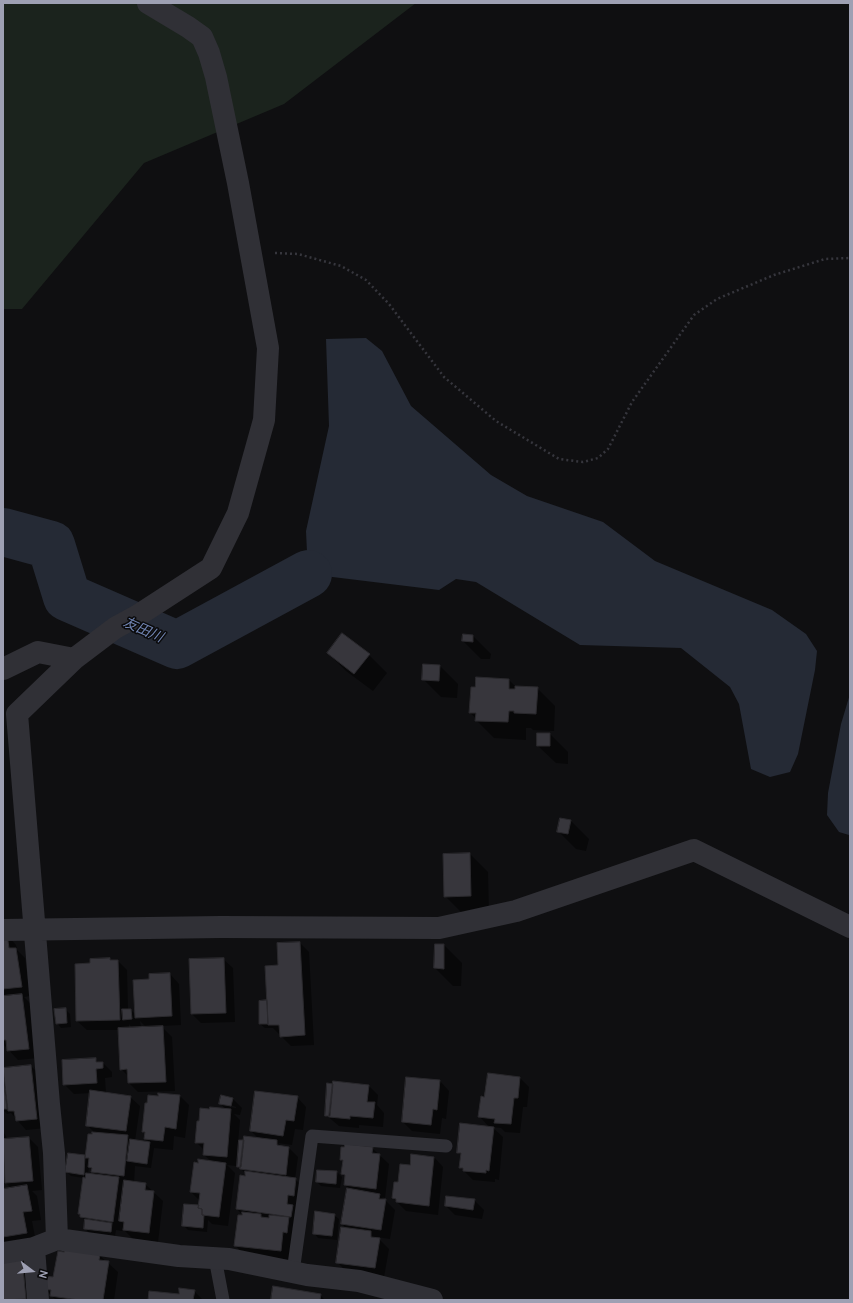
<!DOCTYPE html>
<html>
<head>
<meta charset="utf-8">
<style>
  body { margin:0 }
  #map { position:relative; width:853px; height:1303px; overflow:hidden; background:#0f0f11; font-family:Cabin,sans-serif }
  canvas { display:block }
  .frame { position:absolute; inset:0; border:4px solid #9ea0b3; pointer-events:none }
  .north { position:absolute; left:12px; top:1251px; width:40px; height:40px; -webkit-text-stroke:3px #0a0a0b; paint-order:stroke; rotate:106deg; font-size:11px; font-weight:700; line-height:16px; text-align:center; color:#9ea0b3 }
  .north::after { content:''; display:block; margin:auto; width:14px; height:18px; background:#9ea0b3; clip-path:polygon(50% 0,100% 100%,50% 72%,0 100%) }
</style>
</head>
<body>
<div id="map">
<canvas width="853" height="1303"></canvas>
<div class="frame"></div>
<div class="north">N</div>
</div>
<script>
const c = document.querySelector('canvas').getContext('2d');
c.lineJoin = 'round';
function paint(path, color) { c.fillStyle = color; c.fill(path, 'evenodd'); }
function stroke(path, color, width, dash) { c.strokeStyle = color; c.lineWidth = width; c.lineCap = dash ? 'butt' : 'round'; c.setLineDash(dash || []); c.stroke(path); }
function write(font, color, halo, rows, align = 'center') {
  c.font = font + ' Cabin,"Noto Sans JP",sans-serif'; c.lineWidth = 3; c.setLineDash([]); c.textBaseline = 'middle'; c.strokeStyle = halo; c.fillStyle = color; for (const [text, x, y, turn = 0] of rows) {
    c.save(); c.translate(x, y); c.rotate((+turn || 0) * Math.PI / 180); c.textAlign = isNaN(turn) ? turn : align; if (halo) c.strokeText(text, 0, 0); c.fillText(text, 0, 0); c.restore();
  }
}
const green = new Path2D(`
  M3 3H416L284 104 144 163 22 309H3Z`);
const water = new Path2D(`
  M366 338 382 351 411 406 491 475 527 496 603 522 655 561 772 610 806 634 817 651 815 670 798 754 790 772 770 777 751 769 739 704 730 687 681 648 580 645 476 582 456 579 439 590 308 574 306 531 329 426 326 339Z
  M850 694V834L849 835 839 832 827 815 828 793 841 724Z`);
const shadow = new Path2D(`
  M473 636 491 654 490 659H481L463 641Z
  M328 653 369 655 387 673 373 691 346 671Z
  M440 666 458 684 457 698 441 697 423 679Z
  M509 680 516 687 537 688 555 706 554 731 533 730 531 728H526V740L494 738 476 720 477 719 470 713Z
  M550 734 568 752V764L556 763 538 746Z
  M560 819 571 821 589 839 586 851 576 849 558 831Z
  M470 854 488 872 489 914H463L445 896Z
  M7 935 16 945 17 950 25 958 30 996 24 997 31 1004 38 1058 18 1060 3 1044V936Z
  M300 943 309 952 314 1045 291 1046 281 1036V1034H279L273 1028H265L260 1024 267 1001 279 966Z
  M444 945 462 963 461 986H453L435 968Z
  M110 959 112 961H118L127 970 128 1010H131L136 1015 150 980 170 974 179 984 181 1025 161 1026 172 1037 175 1091 138 1092 129 1083V1077L121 1069 119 1030H87L77 1021 91 964ZM140 1021 147 1028H141ZM129 1024 133 1029H129Z
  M223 959 233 968 235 1022 201 1023 192 1014Z
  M65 1009 70 1014 71 1027 61 1028 57 1023Z
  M95 1059 99 1063H103L112 1072V1077L105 1078 106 1093 130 1097 140 1106 135 1141 150 1143 145 1138 146 1134 143 1132 180 1096 189 1105 185 1138 174 1136 173 1150 154 1148 151 1168 135 1166 134 1183 145 1184 163 1201 158 1242 133 1239 122 1228V1231L116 1230 115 1236 89 1233 85 1228 86 1221 79 1214 84 1178 71 1176 66 1171 69 1154 86 1156 93 1131 87 1125 91 1093 74 1094 64 1084ZM89 1167 92 1170V1172L95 1175 88 1174Z
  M31 1066 40 1075 46 1128 26 1130 11 1113 7 1114 3 1110V1078L5 1080Z
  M488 1074 520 1078 529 1087 527 1107H523L520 1133 505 1132 501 1128 492 1127 503 1137 499 1180 495 1179V1182L473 1180 460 1167 462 1156 458 1152 490 1128 480 1117 485 1098Z
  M440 1081 449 1091 446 1119 442 1118 440 1134 412 1131 403 1122Z
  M368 1085 378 1095 377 1105 384 1113 383 1127 359 1125V1128L339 1126 326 1115Z
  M297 1097 306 1107 303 1130 295 1129 292 1145 278 1143 283 1147 289 1148 298 1157 295 1179 305 1189 291 1260 244 1255 235 1245 244 1217 237 1209 246 1174 238 1166 259 1139 251 1131Z
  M233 1099 242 1108 240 1115 234 1114 240 1120 236 1166 227 1165 235 1173 228 1226 212 1224 208 1220 207 1232 188 1230 183 1225 198 1206 200 1201 191 1192 212 1162 204 1155V1150L196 1142 226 1110 220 1103ZM230 1105 236 1107V1108L230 1107Z
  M3 1131 8 1140 29 1138 38 1147 42 1190 32 1191 37 1196 41 1220 32 1221 36 1242 3 1247V1190L12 1189 6 1183 3 1149Z
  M372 1148 389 1164 385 1198 382 1197 395 1210 390 1239 377 1237 389 1249 384 1277 347 1272 337 1262 347 1229 342 1224 348 1188 345 1185V1177L342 1174 343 1162 341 1159Z
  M434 1157 443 1167 438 1215 406 1211 393 1198 399 1183 411 1166Z
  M318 1171 337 1172 342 1177 340 1188 321 1186 317 1182Z
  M474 1200 484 1210 482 1219 455 1215 446 1206Z
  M334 1215 339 1219 337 1240 318 1238 314 1233Z
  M99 1255 118 1272 114 1300H56L44 1288 54 1278Z
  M22 1257 31 1267 34 1300H3Z
  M194 1291 203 1300H149L180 1295Z
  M320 1295 325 1300H272Z`);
const river = new Path2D(`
  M3 532 51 545 67 597 177 645 308 574`);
const building = new Path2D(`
  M342 633 370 654 354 674 327 653Z
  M463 634 473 635V642L462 641Z
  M423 664 440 665 439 681 422 680Z
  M476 677 509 679V689H515V686L538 687 536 714 514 713V711H509L508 722 475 721 476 713H469L471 687H475Z
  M537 733H550V746H537Z
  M560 818 571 820 568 834 557 832Z
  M470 853 471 896 444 897 443 854Z
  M7 934 9 948H16L22 987 3 989V935Z
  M300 942 305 1035 280 1037 279 1025H268L265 966 278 965 277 943Z
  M435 944H444V969L434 968Z
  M110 958V960H118L120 1020 76 1021 75 964 90 963V959Z
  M224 958 226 1013 191 1014 189 959Z
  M170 973 172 1016 135 1018 133 980 149 979V974Z
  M22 994 29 1049 7 1051 6 1040H3V996Z
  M267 1000 268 1024H259V1001Z
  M66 1008 67 1023 56 1024 54 1009Z
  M122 1009H131L132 1019 123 1020Z
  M163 1026 166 1082 128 1083 127 1069 120 1070 118 1028Z
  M96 1058V1062H103V1068L96 1069 97 1083 63 1085 62 1060Z
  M31 1065 37 1119 16 1121 14 1111H8L3 1068Z
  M488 1073 520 1077 518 1098H514L511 1124 494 1123 495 1119 478 1117 481 1096 484 1097Z
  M3 1077 7 1109H3Z
  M406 1077 440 1080 437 1110 433 1109 431 1125 402 1122Z
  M333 1081 369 1085 367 1102H375L373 1118 350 1116V1119L329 1117Z
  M327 1083 333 1084 330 1116H325Z
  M90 1090 131 1096 126 1131 86 1126Z
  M255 1091 298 1096 294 1121 286 1120 283 1136 250 1131Z
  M158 1093 180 1095 176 1129 165 1127 163 1141 144 1139 145 1132H142L145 1103H147L148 1095 158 1096Z
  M221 1095 233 1098 231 1106 219 1104Z
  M210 1107 231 1109 227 1157 203 1155 204 1143H195L197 1121H199L200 1108 209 1109Z
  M460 1123 494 1127 489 1171 486 1170V1173L463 1171V1168H459L461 1153H457Z
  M92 1132 128 1135 124 1176 91 1172 92 1168 88 1167 89 1158H85L88 1134H92Z
  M244 1136 277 1140V1145L289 1147 286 1175 240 1169Z
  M29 1137 33 1181 5 1183 3 1139Z
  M130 1139 150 1142 147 1164 127 1161Z
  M239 1140H244L241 1167H237Z
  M345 1144 373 1147 372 1153 380 1154 376 1189 344 1185 345 1175 341 1174 343 1160H340L341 1147H344Z
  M68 1153 85 1155 84 1175 65 1172Z
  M411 1154 434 1157 429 1206 396 1202V1199L392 1198 394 1182H398L400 1164 410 1165Z
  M198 1159 226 1163 219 1217 202 1215V1209L198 1208 200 1193 190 1192 194 1162 198 1163Z
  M317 1170 337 1171 336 1184 316 1182Z
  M245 1171 296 1178 294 1196 288 1195 287 1204 293 1205 291 1217 236 1209 240 1175 245 1176Z
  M86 1173 119 1177 113 1222 80 1217V1214H78L83 1177 85 1178Z
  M124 1180 146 1183 145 1190 154 1191 149 1233 123 1230 124 1222 119 1221Z
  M27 1185 32 1211 23 1212 27 1233 3 1237V1189Z
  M347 1188 380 1194 379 1199H386L381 1230 341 1224Z
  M446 1196 475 1199 473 1210 445 1206Z
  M184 1204 199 1205 198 1208 202 1209V1215H204L203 1228 182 1226Z
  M315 1211 335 1214 332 1236 313 1234Z
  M242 1212 261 1214V1217L269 1218V1215L289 1217 287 1233 283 1232 281 1251 234 1246 238 1215H242Z
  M85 1219 112 1223 111 1232 84 1229Z
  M341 1227 371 1231V1237L380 1238 375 1268 336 1263Z
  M64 1249 100 1255 99 1260 109 1261 103 1300H79L50 1296 51 1290 43 1289 44 1276 53 1277 58 1251 64 1252Z
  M22 1256 26 1299 3 1300V1258Z
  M273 1286 321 1294 320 1300H271Z
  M179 1288 195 1290 193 1300H148L149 1291 179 1294Z`);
const path = new Path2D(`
  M275 253 298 254 341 266 366 280 389 304 444 377 496 421 559 459 583 462 598 458 608 449 632 402 694 315 717 299 774 275 825 259 850 258`);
const service = new Path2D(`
  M215 1258 223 1300
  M293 1272 312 1136 446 1146`);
const minor = new Path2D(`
  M3 669 38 652 74 659
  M3 930 221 927 439 928 516 911 694 850 850 927
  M57 1239 54 1153 49 1104 17 714 74 659 115 628 137 616 211 568 238 513 264 420 268 348 238 183 216 77 209 53 202 37 188 27 148 3
  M34 1248 38 1300
  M3 1253 34 1248 57 1239 179 1256 229 1259 307 1275 359 1281 432 1300`);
const waterNames = [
  ["友田川",143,630,24]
];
paint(green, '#1b231d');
paint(water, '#252a35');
paint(shadow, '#0007');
stroke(river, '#252a35', 48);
paint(building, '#37363c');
stroke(building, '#2a292d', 1);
stroke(path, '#36363d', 2.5, [2, 3]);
stroke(service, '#303036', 13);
stroke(minor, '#303036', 22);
write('italic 14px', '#7185b3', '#0a0a0b', waterNames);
</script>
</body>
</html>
